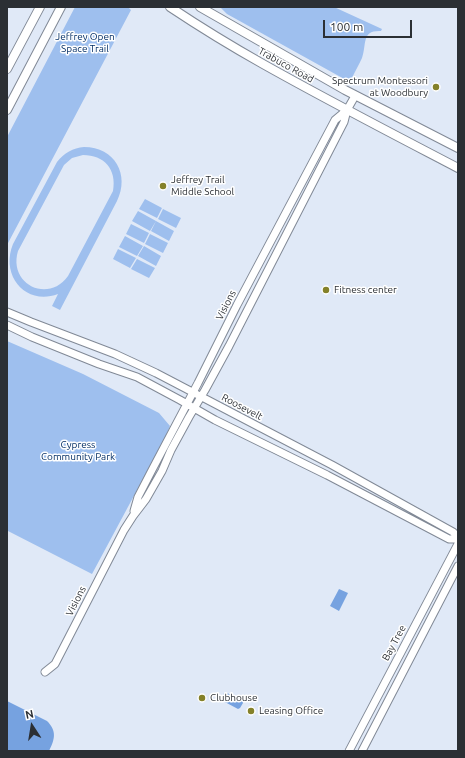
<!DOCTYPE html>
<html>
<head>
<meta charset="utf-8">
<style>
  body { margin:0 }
  #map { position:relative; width:465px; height:758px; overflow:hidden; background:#e0e9f7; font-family:Ubuntu,sans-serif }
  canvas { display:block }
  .frame { position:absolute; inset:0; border:8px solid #2b2f34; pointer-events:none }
  .north { position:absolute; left:12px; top:706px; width:40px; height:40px; -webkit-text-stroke:3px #fff; paint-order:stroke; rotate:348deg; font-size:11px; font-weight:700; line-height:16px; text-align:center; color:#2b2f34 }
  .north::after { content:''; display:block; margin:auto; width:14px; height:18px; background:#2b2f34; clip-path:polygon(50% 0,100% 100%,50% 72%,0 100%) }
  .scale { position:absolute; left:323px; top:20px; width:89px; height:18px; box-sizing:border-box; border:2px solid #2b2f34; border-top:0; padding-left:5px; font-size:12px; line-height:14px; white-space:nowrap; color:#2b2f34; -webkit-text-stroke:3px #fff; paint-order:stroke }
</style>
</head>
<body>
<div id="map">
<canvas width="465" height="758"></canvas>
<div class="frame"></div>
<div class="north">N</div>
<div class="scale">100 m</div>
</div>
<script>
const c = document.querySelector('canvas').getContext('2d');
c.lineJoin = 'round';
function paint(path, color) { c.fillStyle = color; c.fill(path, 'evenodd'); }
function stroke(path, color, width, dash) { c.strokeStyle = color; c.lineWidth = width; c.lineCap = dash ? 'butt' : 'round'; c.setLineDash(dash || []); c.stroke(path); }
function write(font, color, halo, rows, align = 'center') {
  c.font = font + ' Ubuntu,sans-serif'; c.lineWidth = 3; c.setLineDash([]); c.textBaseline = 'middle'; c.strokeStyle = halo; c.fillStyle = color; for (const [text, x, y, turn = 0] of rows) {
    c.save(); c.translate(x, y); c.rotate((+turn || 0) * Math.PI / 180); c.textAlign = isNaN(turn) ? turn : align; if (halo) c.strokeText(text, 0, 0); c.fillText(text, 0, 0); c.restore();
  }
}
const green = new Path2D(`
  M75 7H128L131 10 7 245V137Z
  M220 7H334L382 29 381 31C361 30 367 44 362 58 359 65 355 71 352 78L346 80 227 14Z
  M84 147C115 147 130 175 117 201L60 310 52 306 58 294C26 306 0 276 13 244L57 162C64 153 73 148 84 147ZM83 155C104 155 117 169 113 191L68 276C48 304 8 284 18 251L64 165 72 158Z
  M145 199 162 208 157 218 139 209Z
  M163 209 181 218 176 228 158 219Z
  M138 211 156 221 150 231 132 221Z
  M156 221 174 231 169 241 151 231Z
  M131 224 149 233 144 243 126 234Z
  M150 234 168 243 163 253 145 244Z
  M125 236 143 246 137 256 119 247Z
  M144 246 161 256 156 266 138 256Z
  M118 249 136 258 130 268 113 259Z
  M137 259 155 268 149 278 131 269Z
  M7 341 83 374 159 413 170 426 166 436 92 574 8 531 7 532Z`);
const water = new Path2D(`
  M339 589 348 593 339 611 330 606Z
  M224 693H227L242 700 243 703 240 708 238 709 223 701V699L222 698Z
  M7 701 47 721C57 731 55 739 49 751H7Z`);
const minor = new Path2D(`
  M7 312 31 322 115 354 156 373 332 465 453 532 458 537
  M7 325 32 337 99 364 137 377 180 400 215 420 327 475 449 539H458
  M134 511 138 497 152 470 198 383 237 305 335 120 347 110
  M45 672 55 664 124 530 133 516 146 499 162 471 171 450 189 417 205 390 229 346 344 122 347 110 355 96
  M349 751 458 544
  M362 751 458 566`);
const major = new Path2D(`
  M170 7C200 27 231 46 263 64 327 100 393 134 458 168
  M200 7 345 90 458 148
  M7 69 40 7
  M7 110 61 7`);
const markers = [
  [436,87,4,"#848129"],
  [163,186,4,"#848129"],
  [326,290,4,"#848129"],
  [202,698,4,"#848129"],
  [251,711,4,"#848129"]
];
const parkNames = [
  ["Jeffrey Open",85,37],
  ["Space Trail",85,49],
  ["Cypress",78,445],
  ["Community Park",78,457]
];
const streetNames = [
  ["Trabuco Road",286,65,29],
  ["Visions",226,305,-63],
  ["Roosevelt",242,407,28],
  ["Visions",76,601,-63],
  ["Bay Tree",394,643,-62]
];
const poiNames = [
  ["Spectrum Montessori",428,81,"right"],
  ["at Woodbury",428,93,"right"],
  ["Jeffrey Trail",171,180],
  ["Middle School",171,192],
  ["Fitness center",334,290],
  ["Clubhouse",210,698],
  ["Leasing Office",259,711]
];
paint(green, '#9ebfee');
paint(water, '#76a2e0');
stroke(minor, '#818996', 9);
stroke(major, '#818996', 10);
stroke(minor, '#fff', 7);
stroke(major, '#fff', 8);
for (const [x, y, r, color] of markers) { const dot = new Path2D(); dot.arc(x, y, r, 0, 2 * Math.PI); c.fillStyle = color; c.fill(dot); stroke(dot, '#fff', 1.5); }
write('10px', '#032e65', '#fff', parkNames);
write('10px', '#2b2f34', '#fff', streetNames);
write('10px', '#2b2f34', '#fff', poiNames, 'left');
</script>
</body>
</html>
